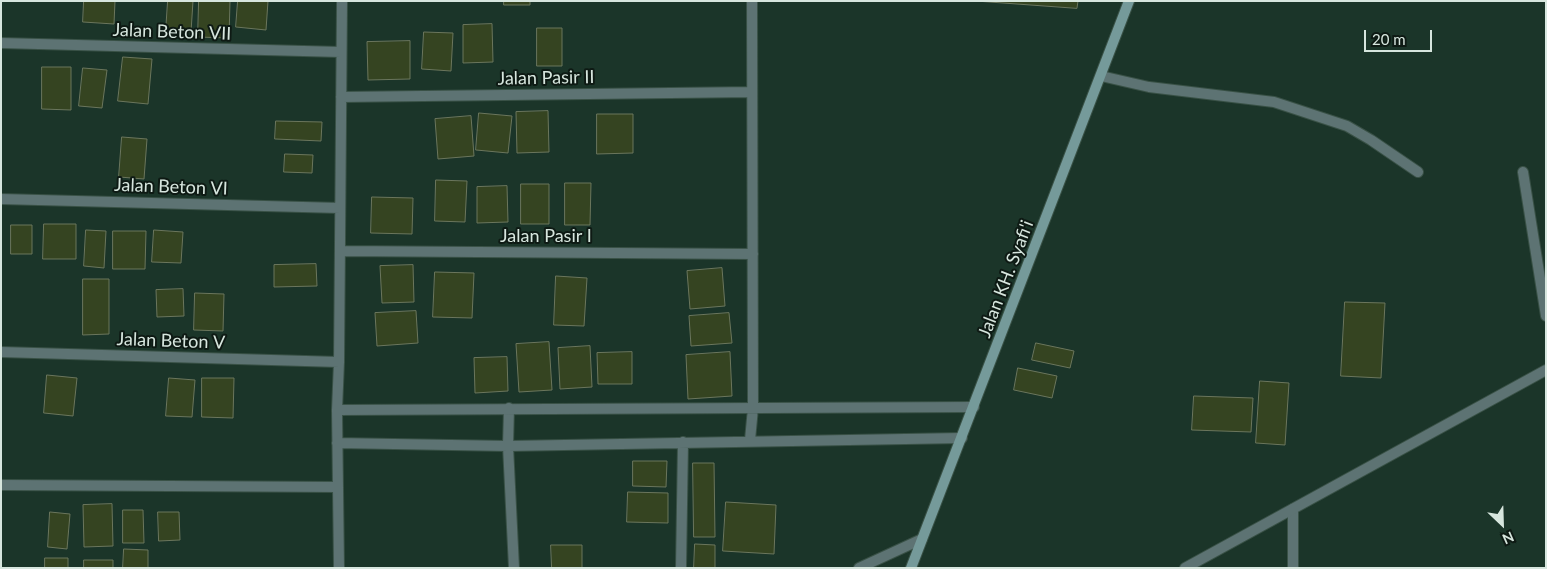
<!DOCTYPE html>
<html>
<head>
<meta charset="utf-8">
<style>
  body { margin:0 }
  #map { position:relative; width:1547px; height:569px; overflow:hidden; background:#1b3529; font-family:Lato,sans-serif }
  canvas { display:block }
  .frame { position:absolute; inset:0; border:2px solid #d7e6de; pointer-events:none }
  .north { position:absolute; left:1477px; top:499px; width:50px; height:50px; -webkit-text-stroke:4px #0e1a14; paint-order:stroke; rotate:156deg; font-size:14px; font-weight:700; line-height:20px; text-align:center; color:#d7e6de }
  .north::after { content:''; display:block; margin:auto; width:18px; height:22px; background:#d7e6de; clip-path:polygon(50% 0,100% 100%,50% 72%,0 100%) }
  .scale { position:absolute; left:1364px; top:30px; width:68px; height:22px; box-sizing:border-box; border:2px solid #d7e6de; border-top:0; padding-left:6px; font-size:15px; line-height:18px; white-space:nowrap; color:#d7e6de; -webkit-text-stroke:4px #0e1a14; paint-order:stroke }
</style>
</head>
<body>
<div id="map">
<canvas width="1547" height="569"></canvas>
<div class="frame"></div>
<div class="north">N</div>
<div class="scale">20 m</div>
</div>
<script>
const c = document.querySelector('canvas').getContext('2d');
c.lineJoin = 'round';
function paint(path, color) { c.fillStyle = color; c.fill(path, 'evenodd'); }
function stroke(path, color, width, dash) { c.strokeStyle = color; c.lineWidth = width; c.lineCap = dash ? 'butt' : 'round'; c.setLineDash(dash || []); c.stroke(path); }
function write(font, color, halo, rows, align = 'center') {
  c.font = font + ' Lato,sans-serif'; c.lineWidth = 4; c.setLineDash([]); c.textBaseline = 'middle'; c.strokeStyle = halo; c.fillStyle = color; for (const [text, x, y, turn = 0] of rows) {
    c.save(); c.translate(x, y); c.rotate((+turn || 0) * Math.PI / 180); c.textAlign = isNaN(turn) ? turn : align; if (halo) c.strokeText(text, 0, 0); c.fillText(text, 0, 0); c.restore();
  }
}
const building = new Path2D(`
  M84 1H115L114 24 83 22Z
  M168 1H193L191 32 166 31Z
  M199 1H230L229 38 198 37Z
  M238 1H268L266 30 236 27Z
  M504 1H530V5H504Z
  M976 1H1078L1077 8Z
  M492 24 493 62 463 63V25Z
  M537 28H562V66H537Z
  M424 32 453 33 451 71 422 69Z
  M410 41V79L368 80 367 42Z
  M123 57 152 59 148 104 118 101Z
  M42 67H71V110L42 109Z
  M83 68 107 70 102 108 79 106Z
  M548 111 549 152 517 153 516 112Z
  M479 113 512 116 508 153 476 150Z
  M597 114H633V153L597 154Z
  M471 116 474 156 438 159 435 119Z
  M276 121 322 122 321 141 275 139Z
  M122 137 147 139 144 179 119 177Z
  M285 154 313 155 312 173 284 172Z
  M436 180 467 181 465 222 435 221Z
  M565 183H591L590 225H565Z
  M521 184H549V224H521Z
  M507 186 508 222 477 223V187Z
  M372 197 413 198 412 234 371 233Z
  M44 224H76V259H43Z
  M11 225H32V254H11Z
  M86 230 106 231 104 268 84 266Z
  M154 230 183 232 181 263 152 262Z
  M113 231H146L145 269H113Z
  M316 264 317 286 274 287V265Z
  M413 265 414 302 382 303 380 266Z
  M722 268 725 306 690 309 687 271Z
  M435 272 474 273 472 318 433 317Z
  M556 276 587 278 584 326 554 325Z
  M83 279H109V334L83 335Z
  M183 289 184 316 157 317 156 290Z
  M195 293 224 294 223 331 194 330Z
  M1345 302 1385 303 1381 378 1341 376Z
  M416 311 418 343 377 346 375 313Z
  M729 313 732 343 691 346 689 316Z
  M549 342 552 390 519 392 516 344Z
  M1036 343 1074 351 1070 368 1032 360Z
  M590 346 592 387 560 389 558 348Z
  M632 352V384H598L597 353Z
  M730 352 732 396 688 399 686 355Z
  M507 357 508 391 475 393 474 358Z
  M1018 368 1057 376 1052 398 1014 390Z
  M47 375 77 378 73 416 44 413Z
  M169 378 195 380 192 417 166 416Z
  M202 378H234L233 418 202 417Z
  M1260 381 1289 383 1285 445 1256 443Z
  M1194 396 1253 398 1251 432 1192 430Z
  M633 461H667L666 487 633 486Z
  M693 463H714L715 537H694Z
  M628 492 668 493V523L627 522Z
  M726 502 776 505 774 554 723 551Z
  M112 504 113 546 84 547 83 505Z
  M123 510H143L144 543H123Z
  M50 512 70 514 67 549 48 547Z
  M158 512H179L180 540 159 541Z
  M695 544 715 545V568H694Z
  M551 545H582V568H552Z
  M124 549 148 550V568H123Z
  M45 558H68V568H45Z
  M84 560H113V568H84Z`);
const service = new Path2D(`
  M1101 76 1149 87 1274 102 1347 126 1371 140 1418 172
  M1523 172 1546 316
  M1293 568V509`);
const minor = new Path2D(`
  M1 43 341 52
  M341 97 752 92
  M1 199 340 208
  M340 251 753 254
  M1 352 339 362
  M509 408 508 446 514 568
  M337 410 974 407
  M750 440 753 408 752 1
  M337 443 508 446 962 438
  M1 485 338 487
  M339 568 337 410 339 362 342 1
  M681 568 683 442
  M859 568 922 539
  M1185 568 1546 370`);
const secondary = new Path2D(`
  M911 568 1129 1`);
const streetNames = [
  ["Jalan Beton VII",172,32,2],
  ["Jalan Pasir II",546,78,-1],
  ["Jalan Beton VI",171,187,2],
  ["Jalan Pasir I",546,236],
  ["Jalan KH. Syafi'i",1006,279,-69],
  ["Jalan Beton V",171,341,2]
];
paint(building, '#354421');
stroke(building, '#6b765d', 1);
stroke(service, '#395146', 12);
stroke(minor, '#395146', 12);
stroke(secondary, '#395146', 12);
stroke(service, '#5d7373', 10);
stroke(minor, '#5d7373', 10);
stroke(secondary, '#759a9a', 10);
write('18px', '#d7e6de', '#0e1a14', streetNames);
</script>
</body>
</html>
